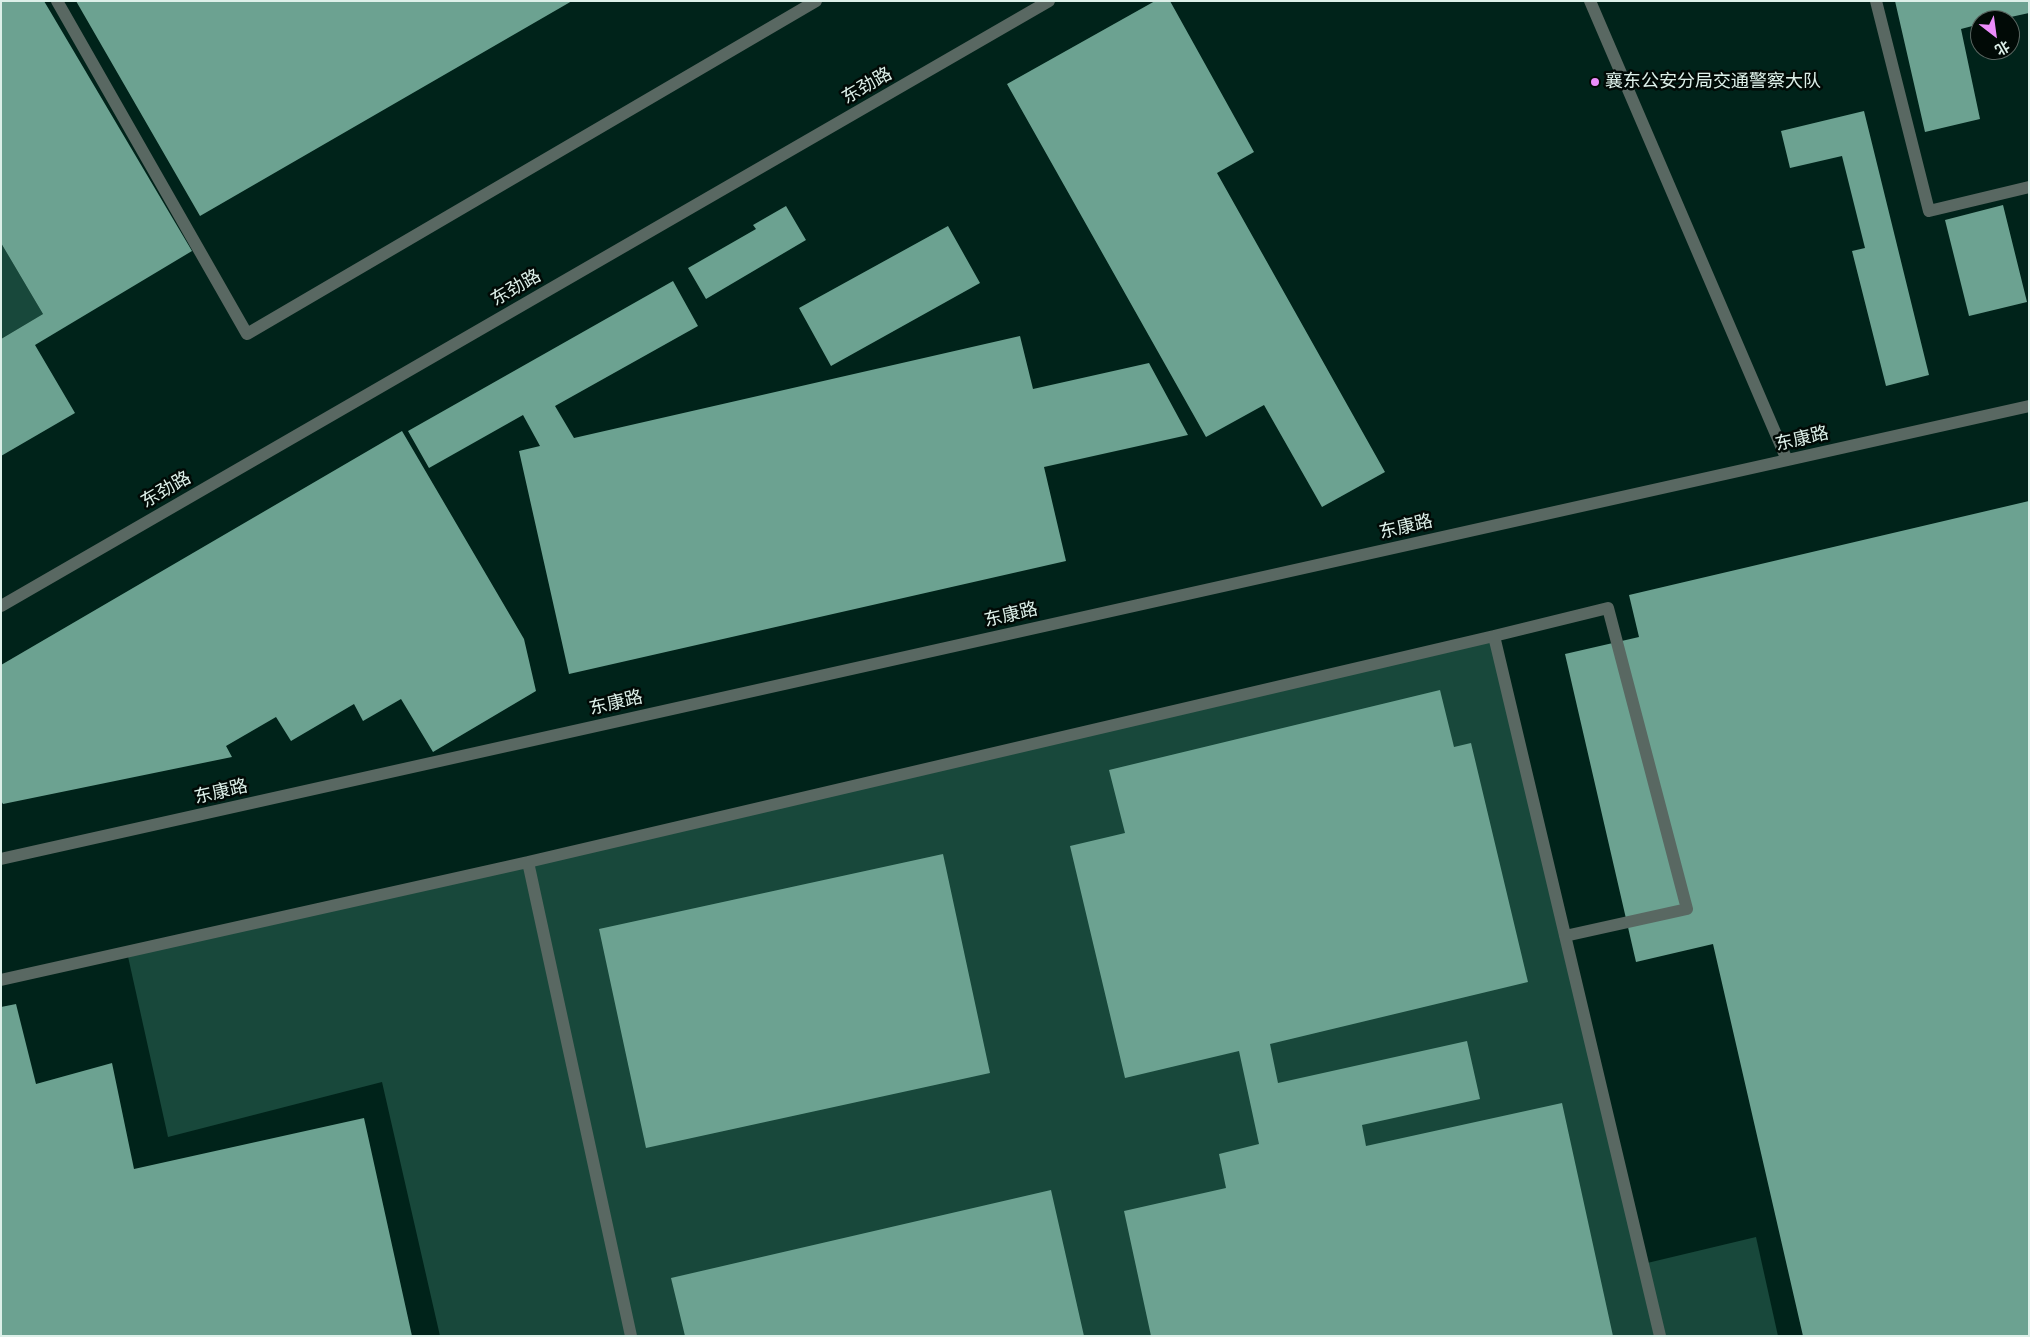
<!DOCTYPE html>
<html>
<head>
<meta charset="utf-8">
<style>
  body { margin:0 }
  #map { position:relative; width:2030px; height:1337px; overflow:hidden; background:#00231a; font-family:Figtree,"Noto Sans SC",sans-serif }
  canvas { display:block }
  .frame { position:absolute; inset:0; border:2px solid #ddf0e9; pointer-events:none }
  .north { position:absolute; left:1970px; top:10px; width:50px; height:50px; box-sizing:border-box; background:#010a06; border:1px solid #596661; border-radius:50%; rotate:150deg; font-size:14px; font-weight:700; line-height:20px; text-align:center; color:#ddf0e9 }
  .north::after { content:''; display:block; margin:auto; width:18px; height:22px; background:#ec8cfb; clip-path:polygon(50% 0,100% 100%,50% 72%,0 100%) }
</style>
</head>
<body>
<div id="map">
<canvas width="2030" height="1337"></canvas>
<div class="frame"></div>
<div class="north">北</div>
</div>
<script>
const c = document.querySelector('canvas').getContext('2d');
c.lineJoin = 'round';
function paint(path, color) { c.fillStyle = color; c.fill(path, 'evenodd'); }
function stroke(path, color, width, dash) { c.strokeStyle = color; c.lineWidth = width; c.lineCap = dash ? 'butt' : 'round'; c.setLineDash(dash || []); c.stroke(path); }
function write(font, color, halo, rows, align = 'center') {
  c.font = font + ' Figtree,"Noto Sans SC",sans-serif'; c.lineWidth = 5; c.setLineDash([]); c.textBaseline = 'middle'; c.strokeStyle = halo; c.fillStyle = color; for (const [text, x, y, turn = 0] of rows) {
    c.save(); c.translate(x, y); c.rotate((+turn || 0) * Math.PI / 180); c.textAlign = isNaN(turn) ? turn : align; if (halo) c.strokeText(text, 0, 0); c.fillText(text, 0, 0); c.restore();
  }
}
const green = new Path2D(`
  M1 243 43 314 1 339Z
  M1494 636 1643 1264 1756 1237 1778 1336H440L382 1082 168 1137 127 952Z`);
const building = new Path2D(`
  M1 1H44L192 251 35 345 75 413 1 456V339L43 314 1 243Z
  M76 1H572L200 216Z
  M1155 1H1170L1254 152 1217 173 1385 472 1322 507 1264 405 1206 437 1007 84Z
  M1895 1H2029V13L1997 20H1980V24L1961 29 1980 119 1925 132Z
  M1864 111 1929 375 1886 386 1852 251 1865 248 1842 156 1790 168 1781 131Z
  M2003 205 2027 302 1969 316 1945 220Z
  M786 206 806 240 706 299 688 268 756 229 753 225Z
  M948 226 980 283 831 366 799 308Z
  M673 281 698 326 555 406 574 438 1020 336 1033 389 1149 363 1188 435 1044 467 1066 561 569 674 519 451 540 446 523 415 429 468 408 431Z
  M402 431 524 639 536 691 433 752 401 699 363 721 354 704 291 741 276 717 226 746 232 757 3 804 1 801V665Z
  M2029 501V1336H1803L1713 944 1636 962 1565 654 1639 637 1629 595Z
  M1440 690 1454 747 1471 743 1528 982 1270 1044 1278 1083 1467 1041 1480 1099 1362 1125 1366 1146 1562 1103 1613 1336H1151L1124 1211 1226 1188 1219 1154 1259 1144 1239 1051 1125 1078 1070 846 1125 833 1109 770Z
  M943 854 990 1073 646 1148 599 929Z
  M16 1004 36 1084 112 1063 134 1169 364 1118 412 1336H1V1007Z
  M1051 1190 1084 1336H685L671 1278Z`);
const minor = new Path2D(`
  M57 1 247 334 816 1
  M1590 1 1787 460
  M1876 1 1929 211 2029 187
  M1 606 1049 1
  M1494 636 1660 1336
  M1 859 2029 406
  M528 862 1494 636 1608 608 1687 909 1565 936
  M1 980 528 862 631 1336`);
const markers = [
  [1595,82,5,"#ec8cfb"]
];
const poiNames = [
  ["襄东公安分局交通警察大队",1605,82]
];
const streetNames = [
  ["东劲路",867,86,-30],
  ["东劲路",516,288,-30],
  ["东康路",1802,439,-13],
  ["东劲路",166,490,-30],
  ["东康路",1406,527,-13],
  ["东康路",1011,615,-13],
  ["东康路",616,703,-13],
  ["东康路",221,792,-13]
];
paint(green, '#18483b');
paint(building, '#6ca291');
stroke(minor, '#596862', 12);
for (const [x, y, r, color] of markers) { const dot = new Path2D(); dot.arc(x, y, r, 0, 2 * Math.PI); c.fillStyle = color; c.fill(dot); stroke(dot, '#010a06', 2); }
write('18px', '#ddf0e9', '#010a06', poiNames, 'left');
write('18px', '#ddf0e9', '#010a06', streetNames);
</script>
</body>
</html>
